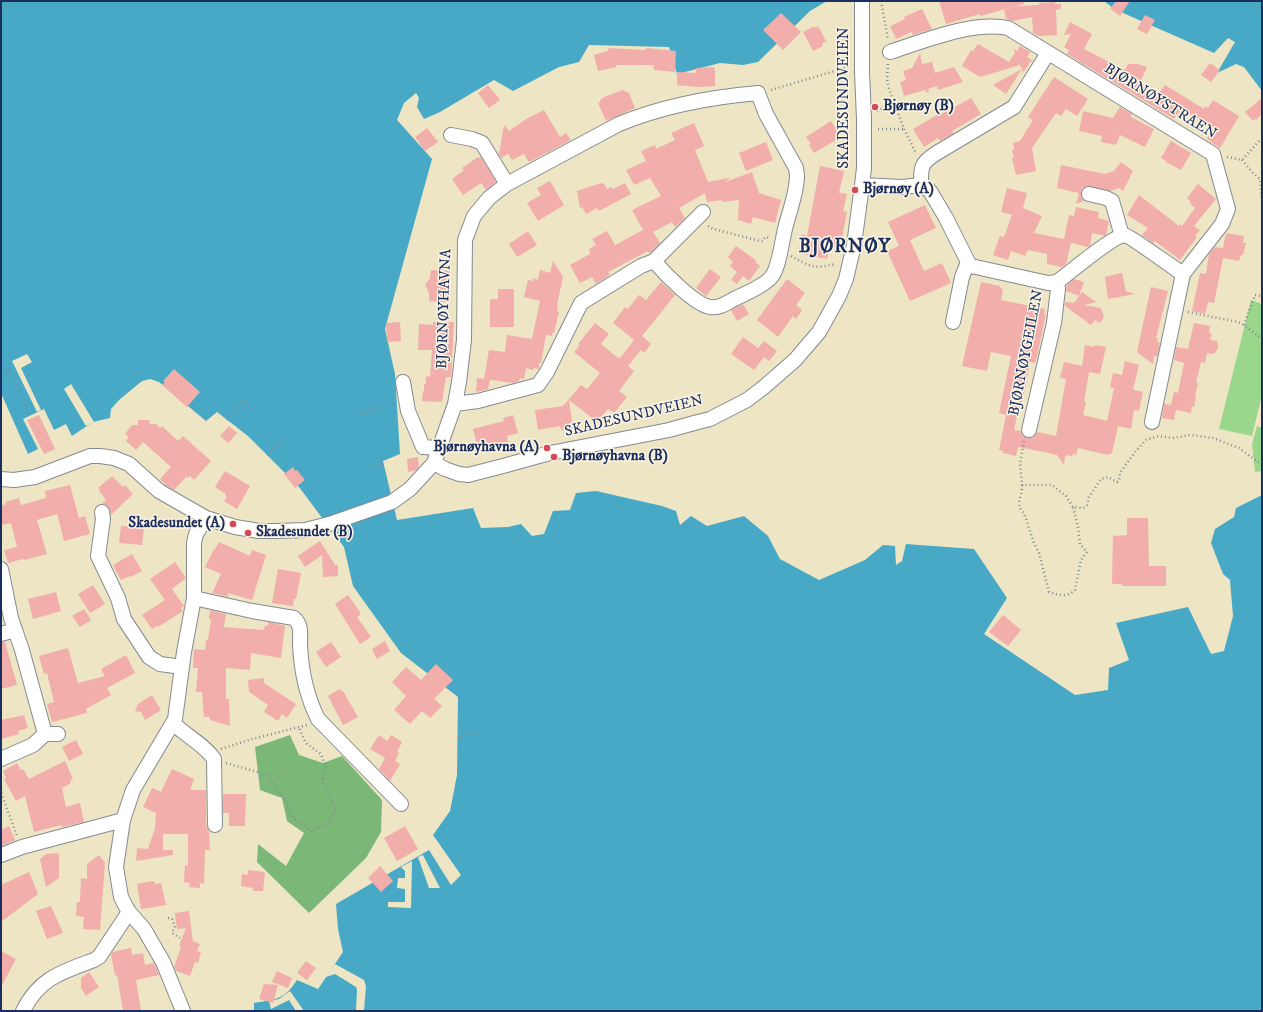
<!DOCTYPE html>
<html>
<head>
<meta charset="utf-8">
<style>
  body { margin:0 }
  #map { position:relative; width:1263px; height:1012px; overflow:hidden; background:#ede5c4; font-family:"IM FELL DW Pica",serif }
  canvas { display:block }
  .frame { position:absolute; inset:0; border:2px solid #1b2f5e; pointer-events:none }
</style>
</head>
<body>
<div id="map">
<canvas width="1263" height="1012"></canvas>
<div class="frame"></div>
</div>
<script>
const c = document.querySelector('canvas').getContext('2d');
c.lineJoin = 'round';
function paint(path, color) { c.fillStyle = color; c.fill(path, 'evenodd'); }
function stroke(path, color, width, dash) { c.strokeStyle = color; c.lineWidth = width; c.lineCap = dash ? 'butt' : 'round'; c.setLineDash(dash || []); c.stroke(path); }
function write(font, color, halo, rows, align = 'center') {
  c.font = font + ' "IM FELL DW Pica",serif'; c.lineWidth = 3; c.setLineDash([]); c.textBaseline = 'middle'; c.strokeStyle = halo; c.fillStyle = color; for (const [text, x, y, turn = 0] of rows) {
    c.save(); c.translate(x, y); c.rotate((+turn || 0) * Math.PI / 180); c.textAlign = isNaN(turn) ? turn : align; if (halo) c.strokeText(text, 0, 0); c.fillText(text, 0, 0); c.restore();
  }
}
const green = new Path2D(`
  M1251 300 1262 304V395L1252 436 1219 429Z
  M1257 426 1262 428V471L1255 472 1252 444Z`);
const forest = new Path2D(`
  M290 735 299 755 323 763 342 756 382 800 381 832 366 858 309 913 257 862 258 844 286 866 304 833 287 821 282 798 260 790 255 747Z`);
const water = new Path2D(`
  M1 1H827L810 11 758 62 743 65 720 63 677 74 669 47 589 45 579 62 559 67 513 91 494 80 440 112 424 119 417 107 419 98 416 93 404 103 397 120 432 159 385 329 395 374 400 454 383 461 397 520 473 508 481 528 508 527 521 524 532 536 544 534 553 511 570 510 576 493 596 491 662 506 676 511 680 525 691 516 707 526 744 516 768 536 780 559 819 580 865 560 883 545 895 546 896 565 902 561 906 544 974 549 1007 598 984 634 1075 695 1108 690 1109 668 1129 660 1116 623 1188 607 1211 654 1224 651 1233 616 1230 580 1223 574 1211 543 1215 529 1234 517 1236 508 1260 496H1262V1011H254V1003C277 999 284 1000 297 980L318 989 343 952 338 929 336 904 429 850 451 885 461 875 433 835 450 811 457 775 458 697 401 653 353 586 344 547 299 487 248 436 217 412 206 421 159 382 150 379 142 381 119 400 111 409 110 418 93 422 72 436 66 424 54 430 44 409 23 419 38 449 28 454 1 393Z
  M1104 1H1262V91L1244 67 1236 64 1217 73 1235 42 1228 38 1214 53 1114 9Z`);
const pier = new Path2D(`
  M27 354 32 362 21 368 41 410 37 412 12 361Z
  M71 384 94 422 86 426 64 389Z
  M423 855 440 888H429L418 857Z
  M412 861 411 908 388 907V902H405V889L397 888 398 878H405V871L401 867Z
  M335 964 364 980 366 986 364 1011H356L357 990 356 987 335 974 326 977Z
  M290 991 304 1011H296L289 1000 271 1009 269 1001 279 999Z`);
const building = new Path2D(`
  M939 1H1023L1024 4 980 16V14L946 24Z
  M1116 1H1130L1120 16 1110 9Z
  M1055 2V4H1061V9L1056 10 1057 35 1038 36 1033 33 1032 17 1013 21 1006 19 1004 10 1018 6 1039 5V3Z
  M922 9 932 29 913 35 911 32 896 39 890 26 905 19 904 17Z
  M781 13 801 32 783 50 763 30Z
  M1145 15 1155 20 1147 34 1137 29Z
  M1070 22 1092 34 1084 49 1125 70 1128 64H1138L1147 67 1140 83 1159 93 1165 85 1204 109 1205 106 1208 108 1213 100 1239 116 1220 148 1207 139 1213 128 1181 109 1174 119 1067 54 1069 50 1064 47 1071 34 1064 35Z
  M815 26V28L818 26 826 41 822 44 823 46 813 51 803 32Z
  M978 44 1009 62 1015 53 1013 48 1017 51 1020 46 1030 52 1027 57 1033 61 1030 62 1023 73 1022 69 1006 94 993 85 1022 69 1020 65 980 77 962 66 971 50 973 51Z
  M610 48 644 50 647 48 676 51 675 72 654 70V65H616V67L598 71 594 55 608 51V49Z
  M920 53 922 64 932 62 935 73 954 67 963 82 938 90 937 86 928 89 929 92 927 93 925 90 904 96 900 82 906 80 903 71 912 68Z
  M1210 63 1220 70 1211 82 1201 75Z
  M712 67 715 68V86L699 87 677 85V72L696 73V68Z
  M1054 77 1088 99 1077 116 1066 109 1061 116 1056 113 1032 148 1036 171 1016 175 1012 158 1014 157 1012 150 1014 149 1013 143 1020 141 1033 120 1028 117Z
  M488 85 500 100 489 108 478 93Z
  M623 90 629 93 635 108 606 121 598 103 600 102V100L606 96Z
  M971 98 981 114 952 131 954 133 940 141 938 138 924 147 913 129 937 115 938 116Z
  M1262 98V114L1256 120 1255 119 1253 121 1245 112Z
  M1120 107 1132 114 1131 117 1154 129 1145 147 1120 135 1116 145 1101 142 1102 136 1079 131 1083 111 1113 118Z
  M544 110 560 137 566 133 571 140 529 162 524 154 512 160 508 154 501 158 499 154 504 125 509 131 528 118Z
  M831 121 841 137 814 153 809 145 811 144 806 137Z
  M694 123 704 146 695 150 708 182 729 178V179L725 182 752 172 759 193 781 200 775 223 753 217 751 224 738 220 739 200 723 202 722 200 707 202 705 193 679 208 685 218 679 224 675 227 672 222 653 232 660 243 650 253H649L648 251 608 272 610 275 596 284 592 277 580 283 570 265 590 254 589 249 596 245 592 239 607 231 615 245 643 230 632 210 661 196 650 178 634 185 626 170 646 161 641 151 655 145 656 149 675 140 671 133Z
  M427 128 438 142 425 151 415 137Z
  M1171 141 1191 153 1181 170 1166 162V161L1161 158Z
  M766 142 773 160 746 171 739 153Z
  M478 157 479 158 481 157 496 182 486 190 481 183 463 195 452 179 464 170 462 168Z
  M1121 162 1133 171 1123 191 1119 188 1110 191 1087 186 1083 188 1081 192V197L1084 201 1076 204 1079 193 1057 188 1061 165 1105 174 1114 171Z
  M820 166 844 171 839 193 847 194 843 211 847 212 840 248 830 246 827 259 798 253 802 234 807 236Z
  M550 181 564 205 538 221 527 203 541 195 537 188Z
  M601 183 604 184 607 189 611 187 613 189 625 183 631 194 599 211 597 208 586 214 582 207 580 208 577 191Z
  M1198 184 1216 199 1194 226 1200 230 1195 236 1197 237 1180 260 1155 241 1153 243 1142 235 1148 228 1127 215 1139 195 1179 226 1180 224 1182 226 1195 208 1190 204 1191 202 1187 198Z
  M1007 188 1027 193 1023 208 1042 216 1034 233 1064 239 1069 215 1074 216 1076 207 1099 212 1098 218 1109 221 1106 235 1105 236 1092 233 1090 246 1088 247 1071 243 1066 264 1062 267 1047 264V254L1028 250 1025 256 1011 251 1008 260 993 255 1000 236 1004 237 1012 215 1001 212Z
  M925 205 936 228 910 240 924 271 942 263 951 283 910 301 887 251 899 246 888 222Z
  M528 231 537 245 517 257 509 244Z
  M1226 233 1244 236 1243 243H1246L1243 255H1241L1239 261 1223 258 1214 303 1208 302 1205 314 1192 311 1200 273 1206 274 1209 254 1215 247 1223 248Z
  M736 246 757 261 755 262 760 266 749 281 743 276 737 284 731 280 737 272 730 266 733 262 728 257Z
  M553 261 563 277 557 305H558L557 312H559L554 333 553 332 552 336 546 335 541 363H539V369L534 368 533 370 526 368 524 379 520 378 519 381 513 383 484 379 489 350 505 352 507 335 532 339 540 301 524 297 528 280 533 281V278L538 280 540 270 550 273Z
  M710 269 721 277 706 296 696 288Z
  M431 270 449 271 447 302 429 301V293L425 285 430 278Z
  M1122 273 1126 291 1135 294 1108 299 1105 277Z
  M787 279 805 293 796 305 802 310 796 319 793 316 778 337 757 320Z
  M1074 279 1084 282 1079 296 1066 291 1067 285Z
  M661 282 675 295 642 336 651 344 644 353 641 350 628 366 634 371 619 391 627 397 614 413 608 409 597 422 569 400 573 428 561 430 560 426 538 430 535 410 563 406 581 385 587 389 600 373 574 352 580 345 578 344 595 323 609 334 601 344 618 358 619 357 620 358 634 340 613 323 625 307 628 309 639 295 646 300Z
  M981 282 1000 286V288L1003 289 1001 300 1045 309 1044 314H1046L1037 356 1035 363 1030 362 1024 394H1023L1021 406H1019L1014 430 1021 431 1023 436 1027 438H1032L1035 436 1037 432 1056 436 1066 379 1060 378 1064 362 1082 366 1085 345 1094 347V345L1106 347 1100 374 1089 372 1084 402H1086L1083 415 1107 421 1114 388 1110 387 1113 373 1122 375 1125 361 1139 365 1133 389 1134 390 1143 392 1139 411 1134 410 1131 429 1118 426 1112 453 1108 455 1078 448 1076 455 1073 454 1072 456 1067 455 1066 457 1065 456 1064 465 1057 455 1044 452 1018 447 1016 456 1003 453V451L999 450 1006 415 999 413 1011 356 991 352 987 371 962 366Z
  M1151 287 1168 291 1156 338 1158 339 1157 342 1160 343 1157 357 1154 356 1153 364 1137 352Z
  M498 289H514V327H490V299H498Z
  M1082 292 1096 302 1084 305 1101 308 1104 317 1100 323 1095 320 1091 325 1065 306V302L1074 303Z
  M743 304 749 314 737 321 731 310Z
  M400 322 401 341 387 342 386 323Z
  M433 322H454L451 377H446L442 402 422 401 423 391H424V384H426V376L430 377 432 350H418L419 324 433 325Z
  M1194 323 1210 326 1209 333 1212 334 1210 340 1217 341 1218 348 1214 354 1207 353 1205 363 1201 362 1196 383H1198L1195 396 1196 397 1194 407 1192 406 1191 413 1176 410 1174 420 1162 418 1164 404 1171 405 1174 392 1178 393 1184 363 1174 360 1176 347 1188 349Z
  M743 337 758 348 764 341 777 351 769 361 764 357 754 370 731 354Z
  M174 369 200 392 187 407 162 385 165 382 163 381Z
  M477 378 490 380 488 389 476 392Z
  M39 415 55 449 44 454 27 420Z
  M513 415 518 433 507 436 508 442 478 449 473 429 504 421 503 418Z
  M138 420H149L150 424H156L160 428 162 426 178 441 183 436 211 461 194 480 190 476 188 478 187 476 174 490 167 486 160 479 171 467 143 442 136 450 126 441 129 437 125 434 132 425H138Z
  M229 426 237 433 228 443 220 436Z
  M418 457 419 467 416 470 408 472 407 459Z
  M293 467 295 471 297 470 305 480 295 488 284 474Z
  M225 471 250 486 237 509 224 501 227 497 225 496 226 494 215 487Z
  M112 476 123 487 125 485 133 494 111 515 109 507 102 503 106 500 99 491 100 490 98 488Z
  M70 485 79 518 85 516 90 534 64 541 57 514 37 520 47 554 24 560 23 559 8 563 4 550 17 547 11 523 1 525V506L6 504 5 502 19 498 21 505 46 498 45 491Z
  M1127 518H1148L1149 566H1166V586H1122V584H1112L1113 536 1127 535Z
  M121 526 144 528 142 545 119 543Z
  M320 541 335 565H338V576L323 577 322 555 305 567 298 556Z
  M219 542 250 556 252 550 266 555 252 600 228 593V597L212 593 221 574 205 567 214 549H215Z
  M132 554 142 571 131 577 130 576 121 580 113 565Z
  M175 562 186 578 172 589 184 606 181 608 183 611 158 627 157 626 152 629 142 615 165 600 150 579Z
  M278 569 301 573 296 599H294L293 606 272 603Z
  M93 585 105 604 90 613 78 594Z
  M56 592 61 611 33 619 28 599Z
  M348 595 360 612V615L357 617 371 637 360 644 335 604Z
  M84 609 91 620 80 627 72 616Z
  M210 610 226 614 224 627 264 630 265 625 268 626V622L285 626 281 658 251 653 250 670 226 668V699H229L230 726 210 720V717H204L202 692H196L198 668H193L194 649 205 650 206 640H208L211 619H209Z
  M1003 615 1021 630 1008 646 989 632Z
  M385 641 390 651 377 659 372 649Z
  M1 642H5L17 685 1 689Z
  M331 642 341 657 326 667 316 652Z
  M68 648 78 683 105 676 101 669 126 655 135 673 107 688 111 695 86 709 87 713 52 722 47 704 54 702 47 673 44 674 39 656Z
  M436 664 453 680 434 699 442 706 430 718 422 711 410 724 394 710 406 696 392 682 406 667 421 680Z
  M264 678V683L296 704 287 718 282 714 278 721 264 712 268 705 249 692 248 680Z
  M340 689 342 692 343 691 358 717 343 725 328 696Z
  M152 695 161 710 145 720 141 712 135 711 138 704Z
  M24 715 28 728 18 731 19 734 1 739V720Z
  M379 735 387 741 391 735 402 742 397 752 399 753 395 761 400 764 390 781 379 769 385 758 370 749Z
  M76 740 83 754 69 761 62 747Z
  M65 761 73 779 70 780 71 783 62 788 66 807 80 803 84 822 62 827 61 825 34 832 25 796 16 801 4 779 6 778 3 771 17 763 21 770 23 769 29 779Z
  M172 769 194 779 190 790H206V825L209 831 210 850H205L204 884 200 883V888L189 887 190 883 184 882 185 865 188 866V834H163V850H173V855L136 861 137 848 148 849 155 828 156 813 143 807 152 788 161 792Z
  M223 794H246L245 826H229V813H223Z
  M9 826 15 840 1 846V830Z
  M405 826 418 849 397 861 384 838Z
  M59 853V878L46 887 40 859 46 854Z
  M99 855 105 863 100 930 83 929 84 917 76 916 77 902H80L81 878 87 879V864Z
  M380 866 393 881 381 892 368 878Z
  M248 870 265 872 263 891H253V888L241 886 242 874 248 875Z
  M29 872 38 894 1 922V885Z
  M152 881 155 882V884L161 883 166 905 141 909 137 884Z
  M51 906 63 933 47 939 36 911Z
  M189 911 193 941 200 944 197 951 201 952 198 963 195 962 190 976 176 971 174 967 181 947 179 946 186 928 177 929 175 913Z
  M131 948 132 955 143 953 145 965 154 963 159 975 136 980 141 1011H123L117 975 115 976 111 955 113 952Z
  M1 951 16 959 1 987Z
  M306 961 316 968 307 980 297 973Z
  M277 971 292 978 288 988 272 982Z
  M89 972 99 987 86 996 81 988V978Z
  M264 984 278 985 273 1003 259 999Z`);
const path = new Path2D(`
  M881 1 888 40
  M888 64 887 79 889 89 904 129 916 153
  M771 90 848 67
  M877 111 883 108 891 98
  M878 129H904
  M1227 157 1242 160 1261 139
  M1242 160 1253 173 1260 179 1262 201
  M708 226 713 229 760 241H763L765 237 771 238
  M791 256C811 267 813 269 836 264
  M1188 312 1238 322 1244 325 1262 339
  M1244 325 1255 295 1262 296
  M8 368 30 415
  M351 418 394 403
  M227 420 243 401 254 410
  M1024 441 1020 463 1022 485H1052L1066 496 1073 507
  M267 455 284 439
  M371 468 384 463
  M1022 485C1023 494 1014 505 1024 513L1034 543 1039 553 1049 592C1059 595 1067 598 1075 590L1081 560 1087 552 1080 544 1078 527 1073 507 1083 508 1087 505 1089 497 1101 479 1108 477 1117 482 1119 481 1120 473 1135 452 1146 440 1158 436 1173 438 1190 435 1213 438 1239 448 1262 465
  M458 737 479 731
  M221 749 252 739 307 725
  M226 763 268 775 286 801 293 818 312 831 329 823 336 809 322 782 326 769 321 754 306 743 302 735 299 727
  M1 793 17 836
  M168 918 172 919 175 926 172 933 180 938`);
const minor = new Path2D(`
  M890 52C924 41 972 21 1008 28L1213 154 1228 209 1222 224 1183 274 1152 422
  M451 135 472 139 482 143 507 184
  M862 185 902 187 921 185C921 168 920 164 935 154L1014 107 1048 53
  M921 185 930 191 946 218 968 262 971 266 1048 283 1057 282
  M1089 194 1106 198 1112 201 1122 236
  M654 261 703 212
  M953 322 962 277 968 262
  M403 382 408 411 423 447 439 448
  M1029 430 1054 323 1058 289 1057 282C1068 274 1114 235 1125 235 1130 236 1175 269 1183 274
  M434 463 455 404 459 382 464 340 465 240 474 216 489 198 507 184 619 124C663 106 711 97 758 93L766 114 796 168 797 175C797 193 789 212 785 229 782 241 779 267 772 276 767 284 745 294 736 298 728 302 719 309 710 307 694 304 665 274 654 261L641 266 581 303 547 372 538 385 478 401 455 404
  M1 479 14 480 35 477 90 456H100L114 458 129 464 159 491 206 518 235 527 259 531H277L305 530 329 524 392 502 410 489 434 463 445 469 459 474 468 475 503 466 550 453 669 430 698 422 710 419 747 400 764 387 795 360 819 332 839 296 846 279 854 245 862 185 864 168V119L862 72V1
  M102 512 103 519 98 556 118 598 124 619 149 657 160 664 182 667
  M1 569 11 618 22 650 45 734
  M194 598 252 611 294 618C302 625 300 634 300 644 301 669 307 697 318 719L401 804
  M1 634 15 630
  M173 723C185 735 206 746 214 759L215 825
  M1 759 33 745 45 734H58
  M1 855 22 847 123 820
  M23 1011C39 978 62 972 94 960L99 957 129 912
  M183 1011 163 962 144 929 129 912 125 905 121 897 116 867 123 820 133 790 175 719 184 652 194 598V543L196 534 206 518`);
const markers = [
  [875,107,4,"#d1495b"],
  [855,190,4,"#d1495b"],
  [547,448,4,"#d1495b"],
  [554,457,4,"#d1495b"],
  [233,524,4,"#d1495b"],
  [248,533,4,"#d1495b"]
];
const streetNames = [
  ["SKADESUNDVEIEN",845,98,-90],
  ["BJØRNØYSTRAEN",1160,102,32],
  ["BJØRNØYHAVNA",445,309,-88],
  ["BJØRNØYGEILEN",1027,353,-79],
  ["SKADESUNDVEIEN",634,417,-13]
];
const poiNames = [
  ["Bjørnøy (B)",883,107],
  ["Bjørnøy (A)",863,190],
  ["Bjørnøyhavna (A)",539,448,"right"],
  ["Bjørnøyhavna (B)",562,457],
  ["Skadesundet (A)",225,524,"right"],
  ["Skadesundet (B)",256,533]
];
const districtNames = [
  ["BJØRNØY",845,248]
];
paint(green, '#9ad78c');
paint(forest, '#7bb878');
paint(water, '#47a9c6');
paint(pier, '#ede5c4');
paint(building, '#f1aeab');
stroke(minor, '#848a91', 16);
stroke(path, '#848a91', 2.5, [1, 3]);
stroke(minor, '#fff', 14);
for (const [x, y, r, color] of markers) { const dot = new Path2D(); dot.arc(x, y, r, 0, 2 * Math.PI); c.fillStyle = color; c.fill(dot); stroke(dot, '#fcf5e5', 1.5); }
write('15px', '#1b2f5e', '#fcf5e5', streetNames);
write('bold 15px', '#1b2f5e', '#fcf5e5', poiNames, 'left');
c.letterSpacing = '1px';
write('bold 19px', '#1b2f5e', '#fcf5e5', districtNames);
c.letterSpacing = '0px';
</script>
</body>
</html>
